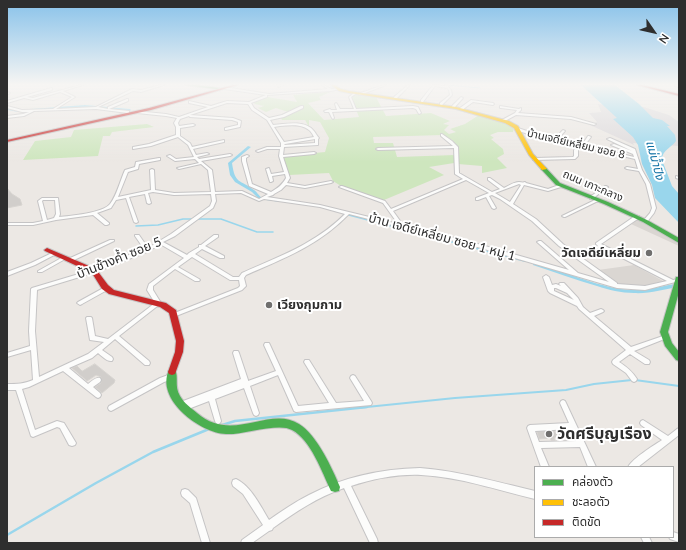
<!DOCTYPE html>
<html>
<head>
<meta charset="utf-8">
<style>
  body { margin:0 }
  #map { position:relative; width:686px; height:550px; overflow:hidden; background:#ece8e4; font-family:Lato,"Noto Sans Thai",sans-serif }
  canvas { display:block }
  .frame { position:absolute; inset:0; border:8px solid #2e2e2e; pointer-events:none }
  .legend { position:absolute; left:534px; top:466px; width:140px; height:72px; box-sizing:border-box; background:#fff; border:1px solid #ababab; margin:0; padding:5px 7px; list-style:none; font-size:12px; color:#2e2e2e }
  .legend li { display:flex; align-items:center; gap:8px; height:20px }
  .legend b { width:20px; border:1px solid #ababab }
  .north { position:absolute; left:634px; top:12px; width:40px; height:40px; -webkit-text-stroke:3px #fff; paint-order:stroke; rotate:124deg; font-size:11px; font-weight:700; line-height:16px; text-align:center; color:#2e2e2e }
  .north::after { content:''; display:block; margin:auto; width:14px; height:18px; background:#2e2e2e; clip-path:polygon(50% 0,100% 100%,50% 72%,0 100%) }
</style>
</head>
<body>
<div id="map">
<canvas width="686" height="550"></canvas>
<div class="frame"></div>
<ul class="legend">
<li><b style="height:5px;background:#4caf50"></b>คล่องตัว</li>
<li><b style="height:5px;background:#ffc107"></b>ชะลอตัว</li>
<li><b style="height:5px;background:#c62828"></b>ติดขัด</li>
</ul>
<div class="north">N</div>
</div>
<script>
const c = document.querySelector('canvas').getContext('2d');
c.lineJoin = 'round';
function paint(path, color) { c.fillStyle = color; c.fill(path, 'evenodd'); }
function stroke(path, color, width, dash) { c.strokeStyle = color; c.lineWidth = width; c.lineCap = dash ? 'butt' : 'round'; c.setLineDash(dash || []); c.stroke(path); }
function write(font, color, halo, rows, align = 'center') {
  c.font = font + ' Lato,"Noto Sans Thai",sans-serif'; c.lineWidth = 4; c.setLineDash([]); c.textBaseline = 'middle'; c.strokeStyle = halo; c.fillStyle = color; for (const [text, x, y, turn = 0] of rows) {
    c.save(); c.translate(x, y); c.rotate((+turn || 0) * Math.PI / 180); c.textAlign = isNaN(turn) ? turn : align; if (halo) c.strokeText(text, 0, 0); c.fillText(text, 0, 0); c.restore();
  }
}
const industrial = new Path2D(`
  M598 104 644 107 669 115 679 122V146L633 143 634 145 632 144 590 125 597 122 589 113 601 112Z`);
const green = new Path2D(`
  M333 91 319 97 321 100 308 103 324 120 359 117 351 97 356 94 376 97 386 116 431 113 450 121 443 124 449 125 444 130 449 134 456 132 450 129 465 124 479 115 496 119 514 127 513 132H498L490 135 494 138 491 139 503 149 504 154 497 158 507 168 482 173V166L458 164 459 149 453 141 444 135 373 137 374 143H393L397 157 455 155 454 163 429 167 444 175 384 200 341 186 333 181 329 173 289 175 283 156 325 152 329 138 320 122 309 120V127L305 120H282L281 118 291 113 276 108 266 112 258 108 264 106 255 104 253 102 268 97 297 102 293 95Z
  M147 124 154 127 112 132 110 136H103L98 156 23 160 35 141 71 137 74 130Z`);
const plaza = new Path2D(`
  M638 219 669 237 679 244V246L631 224Z
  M634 265 663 281 645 286 618 285 598 270Z`);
const water = new Path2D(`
  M581 85H615L639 104 653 118 662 120 670 126H667L675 135 676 141C671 148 662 150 662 160L672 186 679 194V223L655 198 652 185 642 164 638 145 633 137 613 119 617 118Z`);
const streamFar3 = new Path2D(`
  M447 85 480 88`);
const streamFar2 = new Path2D(`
  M197 219H221L257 232H273
  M136 226 158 225 183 219H193`);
const streamFar1 = new Path2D(`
  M635 380 679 386
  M357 408 455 398 566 390 594 384 632 380`);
const stream = new Path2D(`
  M219 426 235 421 367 407
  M7 535 96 483 153 452 209 429`);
const canal = new Path2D(`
  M85 105 130 109 131 110 130 111 85 107 31 111 30 110 31 109Z
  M7 108 16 110H26L27 111C21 113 14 111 7 110Z
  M248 146 251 147 232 163C235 185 240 179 254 190 257 192 259 196 261 197 265 199 276 199 280 200H281V202L259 199 252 192 235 182 230 175 228 163Z
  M342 212H344L529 260V261L527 262H525L342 214Z
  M533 263H537C566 272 602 289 633 290 648 290 664 286 679 283V287C664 289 649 294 634 293 621 293 609 290 597 286 576 280 555 272 533 265Z`);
const building = new Path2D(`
  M7 188 12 194 20 199 22 205 7 208Z
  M95 364 115 380 114 383 102 393 95 387 101 383V377L96 375 87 381 72 368 77 366 82 371Z
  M562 431 565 438H554L555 440H551L550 438 539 439 537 432Z`);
const street = new Path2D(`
  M80 85H83L63 91 75 97 56 109 96 107 132 89 141 90 161 85H164L141 92 133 91 98 107 108 109V107L127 99H128V101L109 109 129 111V113H128L96 109 34 111 24 116 7 118V116L23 114 29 112H22L7 108V106L22 110 53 109 72 97 60 92 33 100 24 98 7 103V101L51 88H52V90L27 97 33 98Z
  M277 85H283L278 87Z
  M322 85C326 85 328 88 332 89 335 89 338 88 340 89L331 91 267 95V97L251 103 254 108 269 118 282 115 301 106H303V108L284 117 270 120 273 125C285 124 304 120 313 130 315 132 317 136 319 138L318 139V145L284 147 283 155 314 152 316 153 314 154 283 157 290 178 287 183 305 186 331 181 333 182 331 183 305 188 286 185 281 190 274 194 273 195 267 197 320 205 398 224 383 203 339 187 341 186H342L385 201 391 209 463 179 455 174 454 148 378 150 376 149 378 148 453 146 441 136V134H442L452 141 458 147 459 173 492 192 500 189 488 180V178H490L504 188C508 186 514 182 519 182 521 182 523 183 525 182L526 183 548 189 559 185H561V187L548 191 524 185 513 204 536 219 563 244 575 253 598 246 596 244V243L635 216H639V218L601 244 673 280 679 279V281L645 290 617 288 474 246 349 214C319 245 285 258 246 275L244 278 246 286 242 290 176 316H172L171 315 172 314 238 288 240 286 239 280H230L192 257 178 267 199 279 200 280 199 281H195L175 269 153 286V290L161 303 160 304 119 336 149 361 150 363 149 365H145L115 339 102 350 112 357 113 359 112 361C107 362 102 356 98 353L92 358 69 368 88 384C92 381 96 377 100 378L101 380 100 382 93 387 100 393 101 395 100 397 98 398 96 397 63 371 29 387 22 389 35 430 57 421 64 423 76 443 75 445 72 446 69 445 60 428 57 427 33 437 31 436 16 390H7V384C17 384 24 384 33 380L31 350 7 357V353L30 346 29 331 31 289 32 288 92 270 144 249 135 236V235H139L148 248 171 234 210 206 212 201 211 194 174 195 153 192 148 193 151 203 149 204 147 203 145 194 129 197 138 222 136 223 134 222 126 198 116 200 111 208 97 213 109 223V224L107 225H105L93 215 56 220 33 225H7V223H33L43 221 38 201 42 198H58L60 214 59 217C70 216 103 213 110 204 117 195 120 181 125 170L135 167 136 162 159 158H160V160L139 164 138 169 128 172 118 197 151 190 150 170 152 169 154 170 155 190 174 193 211 192 208 170 201 164 179 169 177 168 199 163 195 159 175 161 167 156 170 155 176 159 194 157 188 145 178 137 151 146 133 149V147L149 144 176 135V127L174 123 177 118 166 116 137 113H136V111L166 114 179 117 208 107 189 103V101L211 106 227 101 249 102 266 95 224 89V88L225 87 269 94 328 89ZM227 103 248 104 252 110 267 120 281 143V147H267L256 151 258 152 267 149H280L279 156 284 172 271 174 269 168 266 169 270 182H271L273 181 272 176 285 174 286 178C282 185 278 188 271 192L252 184 246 161V158L249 156 247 155 242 157V161L249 186 268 194 259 199 242 191 215 192 212 170 201 161 230 156 232 155 230 154 199 159 197 157 209 154 207 153 196 155 193 149 224 142V140L192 147 190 143 180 136V128L193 126 195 125 193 124 179 126 178 123 180 119 189 116 190 117 232 120 238 122V125L225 128V130H226L240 127 241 121 233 118 190 115ZM280 126C293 125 308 123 314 137L284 142 274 127ZM315 139V143L284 145 285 144ZM466 180 489 193 476 198V200H478L486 197 492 208 494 209 496 208 489 196 492 195 500 199 532 221 559 246 609 282 578 273 541 241H539L537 242 569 270 478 244 403 225 393 211ZM519 184 521 185 510 202 495 193ZM241 193 259 201 264 199 320 207 345 214C315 244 280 256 242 273L239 277H233L195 254 202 249 220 258H224V256L205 246 218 237V235H214L201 245H199V247L189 253 187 255 163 242 175 236 213 208 216 201 215 194ZM43 200H55L56 214 54 218 47 220 42 201ZM160 244 184 258 149 284 147 290 155 303 108 339 95 336 92 318 91 317H87L86 318 90 340 104 342 88 354 39 377 35 331 37 290 96 272 149 251ZM601 247 667 281 645 286 617 284V283L578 255Z
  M383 85H386L360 95 358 94Z
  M408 85H410L396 99H394V97Z
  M433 85 445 86V85H447L451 90 452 95 442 105H440V103L450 95 449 90 447 88 435 86 423 102H421V100Z
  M675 85H679V87L675 86Z
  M7 92 10 93 7 95Z
  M355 92 357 93 351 97 356 109 413 106 418 107 421 113 419 114 416 109 413 108 332 112 334 118 333 119 332 118 329 112H325L324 111 330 109 331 110H337L335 104 336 103 337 104 340 109H354L349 97Z
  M461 97 463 98 454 108H452V106Z
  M471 100 493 103 494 104 493 105 473 102 462 110H460V108Z
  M500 106 519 109 521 108V110L518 113 571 117 596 124 594 125 571 119 516 115 503 122H502V120L515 113 517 110 501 108H500Z
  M516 128H518L536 134 555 138 563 130 565 131 558 139 582 145 588 136H589L591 137 585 145 634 157 633 154 611 145 614 144 632 151 607 139 610 138 635 149 642 170 650 184 656 208 654 213 647 222H643V221L650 213 652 208 646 184 639 171 627 169 625 168 627 167 638 169 635 159 580 146 578 150V156L575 159 533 160V158H534L573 157 574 156V150L577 146 534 136 516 130Z
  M676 176 679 177V179L676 178Z
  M605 186H606L608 187 592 199H590V197Z
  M597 199H598L600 200 565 217H564L562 216Z
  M110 240H114V241L72 261H68V259Z
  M52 253H54L56 254 35 265 7 276V272L31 263Z
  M63 257H65L67 258 42 272H38V271Z
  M546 275 549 277 552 285 556 284 561 286 559 284 560 283H564L578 298 583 307 590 313 601 309 603 310 604 311 603 312 594 316 631 347 663 336H667L668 337 667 338 634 351 649 360 650 362 649 364H645L630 354 619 362C627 367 632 371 637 379L636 381 634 382 632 381 626 373 613 364 612 362 613 360 626 350 579 309 577 306 550 293 548 291 543 277ZM554 288H556L567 293 574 300 554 291Z
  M107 286 110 288 109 289 82 304 80 305 77 303 78 302Z
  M265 343H269L270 345 298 406 329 403 304 362 305 360H309L336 403 364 401 350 378 351 376 353 375 355 376 371 401 372 403 371 405 296 412 294 411 278 375 250 386 259 413 258 415 256 416 254 415 253 413 244 388 215 399 221 421 220 423 218 424 216 423 215 421 209 401 183 411 181 410 180 408 178 407 177 405 178 403 241 379 233 353 234 351H238L239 353 248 380V381L276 371 264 345Z
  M171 374 173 375 174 377 173 379 164 382 113 410 111 411 109 410 108 408 109 406 160 378Z
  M563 400 565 401 566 403 596 467H588L580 447 541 448 549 467H541L527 428 528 426 530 425 569 423 560 403 561 401ZM572 429 577 441 539 442 535 431Z
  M643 420 668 436 677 429 679 428V435L638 467H628C633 458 653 446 662 440L641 425 640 423 641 421Z
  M420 468C459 471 497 482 535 491V499C497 490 460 477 421 475 397 474 373 479 351 486L377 539 378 543H370L344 488C316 498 297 511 273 528L272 530 269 531 252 543H241L242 540 263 525 243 494 233 486 232 483 233 480 236 479C251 486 261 507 269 520 282 511 295 502 309 495 343 477 381 469 420 468Z
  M185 489 188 490 196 498 210 543H202L190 503 182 496 181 493 182 490Z
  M673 532 679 534V542L670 539 669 537H673Z
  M641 537H649L652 543H644Z`);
const fast = new Path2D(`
  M185 85H195L219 88 217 89Z
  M544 167 546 168 560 183 608 202 647 220 679 238V243L643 222 604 204 556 185 541 169Z
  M676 277H679V292L668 332 672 343 679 352V361L676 360 665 346 660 332Z
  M172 369 175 370C179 377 174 386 180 396 184 403 191 408 197 413 233 444 269 405 299 424 317 435 332 468 340 487L339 491 335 492 331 491C322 472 311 440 292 430 279 422 243 435 226 434 200 433 155 399 169 370Z`);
const slow = new Path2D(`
  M331 85H335L341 89 349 91 456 107 509 121 518 126 533 154 547 169 542 170 529 155 514 128 505 123 456 109 349 93 339 91Z`);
const jam = new Path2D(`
  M233 85H238L151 110 7 142V140L149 108Z
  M637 85H642L679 94V96Z
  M47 248 96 269 108 285 114 290 166 303 176 310 184 341 183 352 175 374 172 375 169 374 168 372 175 352 176 341 169 313 160 307 109 294 102 289 92 273 45 251 44 250Z`);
const markers = [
  [649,253,4,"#706f6e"],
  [269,305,4,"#706f6e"],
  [549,434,4,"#706f6e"]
];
const farStreetnames = [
  ["บ้านเจดีย์เหลี่ยม ซอย 8",576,144,13],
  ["ถนน เกาะกลาง",593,186,23]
];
const farWaternames = [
  ["แม่น้ำปิง",655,160,75]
];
const streetNames = [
  ["บ้าน เจดีย์เหลี่ยม ซอย 1 หมู่ 1",442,237,15],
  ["บ้านช้างค้ำ ซอย 5",119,258,-22]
];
const poiNames = [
  ["วัดเจดีย์เหลี่ยม",641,253],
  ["เวียงกุมกาม",277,305,"left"]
];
const nearPoinames = [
  ["วัดศรีบุญเรือง",557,434]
];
paint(industrial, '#dcd9db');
paint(green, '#cee6be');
paint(plaza, '#dad6d2');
paint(water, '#99d6ec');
stroke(streamFar3, '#99d6ec', 1);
stroke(streamFar2, '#99d6ec', 1.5);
stroke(streamFar1, '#99d6ec', 2);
stroke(stream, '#99d6ec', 2.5);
paint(canal, '#99d6ec');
paint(building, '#d1cecb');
stroke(building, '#d7d4d0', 1);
stroke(street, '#c5c4c5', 2);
stroke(fast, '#c5c4c5', 2);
stroke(slow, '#c5c4c5', 2);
stroke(jam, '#c5c4c5', 2);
paint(street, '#fcfcfb');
paint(fast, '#4caf50');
paint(slow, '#ffc107');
paint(jam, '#c62828');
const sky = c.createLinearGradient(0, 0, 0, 162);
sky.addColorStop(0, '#88c2ea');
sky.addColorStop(0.52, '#f6f5f3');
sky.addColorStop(1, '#f6f5f300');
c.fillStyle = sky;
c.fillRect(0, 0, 686, 162);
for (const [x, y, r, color] of markers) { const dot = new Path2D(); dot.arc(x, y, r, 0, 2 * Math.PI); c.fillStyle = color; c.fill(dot); stroke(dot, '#fff', 1.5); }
write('11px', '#2e2e2e', '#fff', farStreetnames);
write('italic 12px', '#0d6fa3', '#fff', farWaternames);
write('13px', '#2e2e2e', '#fff', streetNames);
write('bold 13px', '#2e2e2e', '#fff', poiNames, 'right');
write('bold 16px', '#2e2e2e', '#fff', nearPoinames, 'left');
</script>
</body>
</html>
